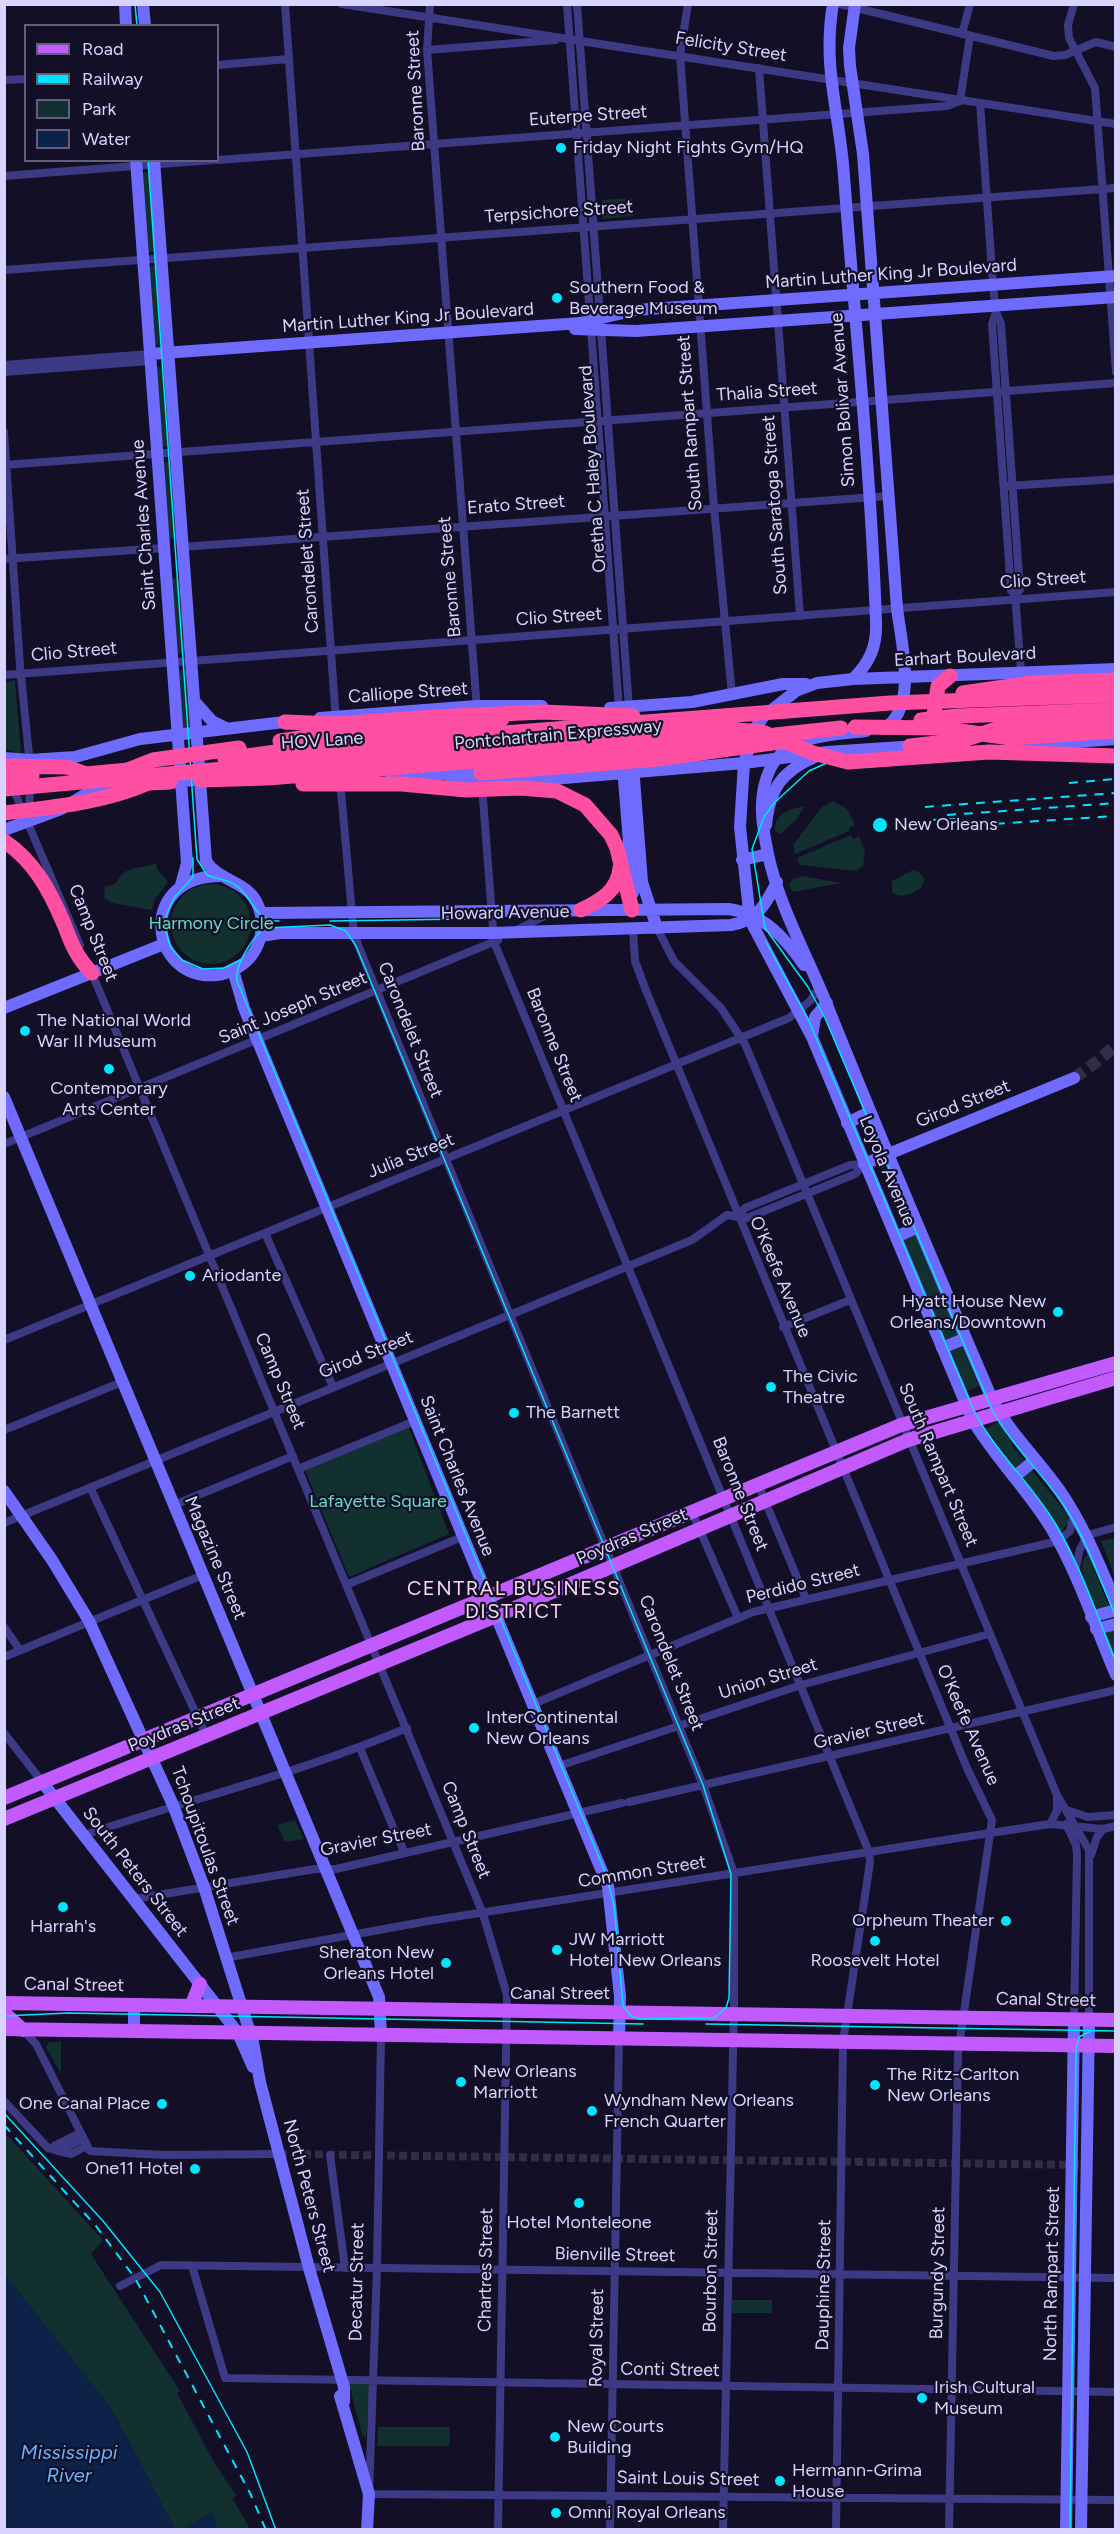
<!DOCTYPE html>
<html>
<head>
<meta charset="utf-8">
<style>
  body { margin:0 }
  #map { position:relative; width:1120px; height:2534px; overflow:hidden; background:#130f26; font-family:Figtree,sans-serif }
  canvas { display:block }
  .frame { position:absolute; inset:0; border:6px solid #d9d4ff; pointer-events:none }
  .legend { position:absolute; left:24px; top:24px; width:195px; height:138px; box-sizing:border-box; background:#130f26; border:2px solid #625e7d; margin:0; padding:8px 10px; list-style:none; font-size:18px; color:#d9d4ff }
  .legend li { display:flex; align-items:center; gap:12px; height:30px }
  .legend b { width:30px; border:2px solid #625e7d }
</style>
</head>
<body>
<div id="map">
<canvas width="1120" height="2534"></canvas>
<div class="frame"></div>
<ul class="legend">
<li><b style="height:8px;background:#c25bff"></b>Road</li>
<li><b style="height:8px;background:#00e5ff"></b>Railway</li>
<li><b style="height:16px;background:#12302f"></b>Park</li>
<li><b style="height:16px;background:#0c2248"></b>Water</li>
</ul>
</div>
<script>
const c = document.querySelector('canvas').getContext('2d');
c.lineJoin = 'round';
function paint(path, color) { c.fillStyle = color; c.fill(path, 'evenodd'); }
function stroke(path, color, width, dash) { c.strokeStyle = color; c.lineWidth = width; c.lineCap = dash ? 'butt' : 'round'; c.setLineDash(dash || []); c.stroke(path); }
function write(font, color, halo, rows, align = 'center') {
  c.font = font + ' Figtree,sans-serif'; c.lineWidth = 4.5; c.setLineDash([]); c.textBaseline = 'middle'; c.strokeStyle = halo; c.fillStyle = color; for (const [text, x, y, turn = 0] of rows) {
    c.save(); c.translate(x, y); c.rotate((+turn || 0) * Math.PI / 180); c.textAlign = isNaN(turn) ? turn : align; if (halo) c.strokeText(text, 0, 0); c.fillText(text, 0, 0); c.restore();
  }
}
const green = new Path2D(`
  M152 172 158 251 146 252 140 173Z
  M632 198 633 216 603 219 602 200Z
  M159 266 166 345H152L147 267Z
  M166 366 172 446 161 447 155 367Z
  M173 461 179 538 167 539 162 462Z
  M181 578 188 653 177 654 171 579Z
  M188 669 192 726 183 727 178 670Z
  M15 680 21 754 5 749 4 683Z
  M833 801 847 809 855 825 849 828V831L795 854 793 845 822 807Z
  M805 806 796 820 780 834 775 831C774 813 790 809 805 806Z
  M851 835 853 839 859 836 865 851 863 866 856 871 800 865 797 858Z
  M156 863 157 869 168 882 155 899 152 910 112 903 104 898 105 887 116 883C125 864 140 870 156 863Z
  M913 870 918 871 925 879 921 888C911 893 902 900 892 892V881Z
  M802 876 841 883 793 892 789 885 792 880Z
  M171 924a40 40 0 1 1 80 0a40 40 0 1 1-80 0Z
  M915 1234 979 1386 967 1391 903 1240Z
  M999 1421 1014 1448 1068 1515V1523L1061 1532 986 1429Z
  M409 1428 449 1534 349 1577 305 1470Z
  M1115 1538H1116L1115 1577 1101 1541Z
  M1087 1553 1115 1621V1658L1083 1578 1082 1564Z
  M295 1820 304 1839 285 1842 277 1825Z
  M49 2042H61V2074L46 2047Z
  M4 2132 103 2240 91 2254 180 2391 177 2393 215 2464 236 2495 233 2499 250 2529H217L213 2513 182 2529H175L111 2408 5 2275Z
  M732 2300H772V2313H732Z
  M349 2384H369L370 2386 366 2438 362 2435Z
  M378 2427H450L449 2446H377Z`);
const water = new Path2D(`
  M5 2275 111 2408 175 2529H5Z
  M213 2513 217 2529H182Z`);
const streetTunnel = new Path2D(`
  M279 2154 1086 2165`);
const secondaryTunnel = new Path2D(`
  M1074 1078 1095 1063 1116 1045`);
const street = new Path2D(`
  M285 4 336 722
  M342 4 1116 124
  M430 4 427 50 477 710
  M567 4 619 709
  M577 4 629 708
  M688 4 680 55 714 507 732 695
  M840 4 1054 56 1065 55 1096 42 1116 47
  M1074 4 1068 25 1069 38 1095 88 1116 372
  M962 34 970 4
  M427 50 555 40
  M218 65 288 59
  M759 68 800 616
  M4 80 26 79
  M980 103 993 285 996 312 1001 324 1020 590 1015 595
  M218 160 947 106 960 101 970 36
  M4 176 213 160
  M4 270 1116 188
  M996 312 992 324 1011 591 1015 595 1021 671
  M4 365 150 354
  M4 372 150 361
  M4 432 20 666 30 765
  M4 465 1116 383
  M1007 486 1116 479
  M182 547 889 496
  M4 559 163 548
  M4 675 1116 592
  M340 780 353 925 358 945 703 1785 734 1873V2004L723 2530
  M12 786 80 945
  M482 786 494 942 869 1852 870 1862 843 2042 836 2530
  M29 813 30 784
  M657 928 674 961 721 1008 745 1044 1057 1795 1089 1850V2019
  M633 929 635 961 645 988 967 1768 992 1820 958 2053 949 2530
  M514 931 551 913
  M91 971 483 1914 507 1995 498 2530
  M4 1144 498 940
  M737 1217 745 1208 850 1165 864 1164
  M265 1233 333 1387
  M783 1327 850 1300
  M4 1340 789 1018 810 1001 819 988
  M4 1430 122 1382
  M298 1469 415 1421
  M758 1484 806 1599
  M90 1487 206 1735
  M174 1505 293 1456
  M692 1512 738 1618
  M4 1523 692 1240 727 1215 747 1218 855 1174 864 1164
  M1075 1572 1080 1549 1088 1535 1116 1527
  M346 1585 462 1537
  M4 1627 20 1650
  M4 1657 203 1575
  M533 1704 753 1612 1058 1541 1070 1531 1074 1514
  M4 1733 43 1783
  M360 1748 393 1827
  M559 1766 801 1685 989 1634
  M629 1802 1116 1690
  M1066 1810 1088 1817 1116 1815
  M1050 1824 1057 1811V1796
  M1066 1824 1076 1845 1077 1855 1074 2020
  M396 1832 404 1852
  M84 1835C191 1799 303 1772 407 1728
  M1091 1855 1097 1837 1103 1829
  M134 1899 315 1869H336L622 1803
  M225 1958 428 1921 990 1833 1050 1824 1103 1829 1116 1826
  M23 2030 36 2044 90 2151 163 2155 279 2154
  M381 2035 377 2268 369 2494 1116 2500
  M4 2101 48 2148 58 2151 83 2139
  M54 2146 80 2133
  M58 2151 71 2154 87 2146
  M330 2155 345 2268
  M192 2266 225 2378 1116 2392
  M120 2286 161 2265 1116 2278
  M610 2530 619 2039`);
const secondary = new Path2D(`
  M125 4 126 26
  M143 4 145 26
  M833 4C822 68 840 114 844 176 855 324 871 473 876 622 877 646 870 662 853 679
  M855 4 849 48 850 66 863 154 897 608C901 642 919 709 883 729
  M136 160 187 863 181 885
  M154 160 206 861C218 881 247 881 257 903 265 920 263 940 252 955 244 966 230 973 217 975 149 982 135 875 222 876
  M575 329 636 331 1116 297
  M150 354 580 323 636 310 1116 276
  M1116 669 853 679 817 683 796 691 764 716 756 727 744 763 740 827 750 920 812 1037 973 1421C996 1459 1028 1490 1051 1528 1078 1573 1095 1626 1116 1675
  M195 702 212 721 226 728
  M610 708 692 702 783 684H806
  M320 718 477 706H542
  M866 731C833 735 787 734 770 769 757 797 762 825 768 854 779 907 809 959 829 1010 881 1140 936 1269 992 1399 1010 1434 1038 1459 1060 1491 1084 1526 1099 1564 1116 1603
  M1018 746 1116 739
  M4 758 30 760 75 757 140 739 293 721
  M633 766 642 882 657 928
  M623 767 633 893
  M391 775 481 773
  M450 783 564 778 744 763 827 752 917 746
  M161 784 209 778
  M766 825C770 788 782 771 815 757
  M4 830 61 809 88 793 123 787
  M742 860 768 854
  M261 913 729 909C764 914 785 938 804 965
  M261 936 280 933H492L731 925C757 921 766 904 777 882
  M233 970 244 1008 608 1886 620 1996 619 2039
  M4 1008 164 944
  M812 1036 815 1017 827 1003
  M4 1097 379 1997 381 2035
  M847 1123 870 1112
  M864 1164 1074 1078
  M896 1237 918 1227
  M942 1348 966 1338
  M1014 1477 1035 1460
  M4 1491 52 1560 89 1621 173 1805 204 1887 253 2042 260 2082 309 2268 344 2387V2402
  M1091 1617 1116 1610
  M1096 1629 1116 1624
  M43 1783 238 2033 253 2067
  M134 2032V2004
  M340 2396 369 2494 367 2530
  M1066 2530 1074 2020
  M1081 2530 1089 2019`);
const primary = new Path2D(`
  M4 1798 901 1425 1116 1363
  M4 1819 496 1616 908 1440 1116 1378
  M4 2003 1116 2020
  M192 2004 200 1984
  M4 2013 23 2030
  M4 2029 1116 2046`);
const highway = new Path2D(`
  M934 715 938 686 950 676
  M285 722 336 724 436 717
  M429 727 502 719
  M910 746 963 740 1003 727 1116 721
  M481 773 584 765
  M86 774 128 770
  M148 783 170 782
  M611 835 617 848 632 910
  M4 841C35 862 50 891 64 924 71 943 77 958 92 973
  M581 910C600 901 618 891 620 868`);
const tram = new Path2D(`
  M135 4 137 26
  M148 160 197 859 207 875C216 879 226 879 234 884 253 895 253 922 279 921
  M831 761 809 771 774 803 764 817 752 849 765 928 808 987 825 1018 992 1410C1012 1446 1042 1473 1065 1507 1087 1541 1100 1580 1116 1617
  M193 858V877L174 898 166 916V931L170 946 182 960 203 969 224 968 240 960
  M330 921 465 919
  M330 925 346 931 356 946 703 1785 731 1874 729 1998 726 2008 714 2018 639 2019 631 2016 623 2006 614 1905 606 1874 237 981C234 966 253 936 265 928Z
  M766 942 808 1019 974 1411C996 1453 1031 1483 1055 1523 1081 1566 1097 1616 1116 1662
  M4 2016 68 2013 643 2024
  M706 2024 1116 2031
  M4 2113 103 2221 160 2292 247 2452 276 2530
  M1070 2530 1076 2050 1079 2037 1091 2031`);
const rail = new Path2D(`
  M1069 783 1116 779
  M925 807 1116 793
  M947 815 1116 803
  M930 820 957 819
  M945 827 1116 816
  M4 2125 96 2226 135 2278 250 2493 266 2530`);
const highwayBridge = new Path2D(`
  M963 693 1032 683 1116 680
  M436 717 543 712 633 716
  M921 720 958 716 1116 710
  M855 727 938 728 1011 738 1116 731
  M775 735 841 728
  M280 741 313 736 429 727
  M225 759 298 749 890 703 1114 695
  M584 765 658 759 786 741
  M4 766 67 767 86 774
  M128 770 153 760 239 748
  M4 778 32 776
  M201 780 268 778 752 738
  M303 784H402L466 790 520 788 557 791 585 805 611 835
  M4 789 278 764 724 729 762 732 813 753 848 762 989 752 1116 756
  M4 813C53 807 102 803 148 783`);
const markers = [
  [561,148,6,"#00e5ff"],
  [557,298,6,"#00e5ff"],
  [880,825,8,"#00e5ff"],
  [25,1031,6,"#00e5ff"],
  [109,1069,6,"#00e5ff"],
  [190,1276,6,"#00e5ff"],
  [1058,1312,6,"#00e5ff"],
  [771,1387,6,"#00e5ff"],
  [514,1413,6,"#00e5ff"],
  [474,1728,6,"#00e5ff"],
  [63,1907,6,"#00e5ff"],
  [1006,1921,6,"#00e5ff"],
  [875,1941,6,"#00e5ff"],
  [557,1950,6,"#00e5ff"],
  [446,1963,6,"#00e5ff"],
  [461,2082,6,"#00e5ff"],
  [875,2085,6,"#00e5ff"],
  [162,2104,6,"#00e5ff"],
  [592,2111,6,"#00e5ff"],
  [195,2169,6,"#00e5ff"],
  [579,2203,6,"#00e5ff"],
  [922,2398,6,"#00e5ff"],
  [555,2437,6,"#00e5ff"],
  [780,2481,6,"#00e5ff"],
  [556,2513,6,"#00e5ff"]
];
const streetNames = [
  ["Felicity Street",731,47,9],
  ["Baronne Street",416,91,-93],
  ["Euterpe Street",588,116,-4],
  ["Terpsichore Street",559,212,-4],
  ["Martin Luther King Jr Boulevard",891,274,-4],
  ["Martin Luther King Jr Boulevard",408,318,-4],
  ["Thalia Street",767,392,-4],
  ["Simon Bolivar Avenue",843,400,-94],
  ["South Rampart Street",690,423,-94],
  ["Oretha C Haley Boulevard",593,469,-94],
  ["Erato Street",516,505,-4],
  ["South Saratoga Street",775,505,-94],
  ["Saint Charles Avenue",144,525,-94],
  ["Carondelet Street",308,561,-94],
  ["Baronne Street",450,577,-95],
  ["Clio Street",1043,580,-4],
  ["Clio Street",559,617,-4],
  ["Clio Street",74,652,-5],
  ["Earhart Boulevard",965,657,-3],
  ["Calliope Street",408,693,-4],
  ["Pontchartrain Expressway",558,735,-5],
  ["HOV Lane",322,741,-4],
  ["Howard Avenue",505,913,-1],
  ["Camp Street",93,933,68],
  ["Saint Joseph Street",293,1008,-23],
  ["Carondelet Street",410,1030,68],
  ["Baronne Street",554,1045,68],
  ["Girod Street",963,1104,-22],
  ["Julia Street",411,1156,-22],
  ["Loyola Avenue",887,1171,67],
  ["O'Keefe Avenue",780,1277,67],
  ["Girod Street",366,1355,-22],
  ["Camp Street",280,1381,67],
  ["South Rampart Street",938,1465,67],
  ["Saint Charles Avenue",457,1476,68],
  ["Baronne Street",740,1494,68],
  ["Poydras Street",632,1537,-23],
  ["Magazine Street",215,1558,67],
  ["Perdido Street",803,1584,-14],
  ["Carondelet Street",671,1663,68],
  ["Union Street",768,1679,-17],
  ["Poydras Street",184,1725,-22],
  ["O'Keefe Avenue",968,1725,66],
  ["Gravier Street",869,1731,-13],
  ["Camp Street",466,1830,68],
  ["Gravier Street",376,1840,-11],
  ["Tchoupitoulas Street",205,1846,70],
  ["South Peters Street",135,1872,52],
  ["Common Street",642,1872,-9],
  ["Canal Street",74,1985,1],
  ["Canal Street",560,1994],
  ["Canal Street",1046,2000,1],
  ["North Peters Street",309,2196,75],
  ["Bienville Street",615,2255,1],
  ["Chartres Street",486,2270,-89],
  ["Bourbon Street",711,2271,-89],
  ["Burgundy Street",938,2273,-89],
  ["North Rampart Street",1052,2274,-89],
  ["Decatur Street",357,2282,-89],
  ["Dauphine Street",824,2285,-89],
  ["Royal Street",597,2338,-89],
  ["Conti Street",670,2370,1],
  ["Saint Louis Street",688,2479,1]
];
const poiNames = [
  ["Friday Night Fights Gym/HQ",573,148],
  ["Southern Food &",569,288],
  ["Beverage Museum",569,309],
  ["New Orleans",894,825],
  ["The National World",37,1021],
  ["War II Museum",37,1042],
  ["Contemporary",109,1089,"center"],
  ["Arts Center",109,1110,"center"],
  ["Ariodante",202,1276],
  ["Hyatt House New",1046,1302,"right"],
  ["Orleans/Downtown",1046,1323,"right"],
  ["The Civic",783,1377],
  ["Theatre",783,1398],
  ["The Barnett",526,1413],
  ["InterContinental",486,1718],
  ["New Orleans",486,1739],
  ["Orpheum Theater",994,1921,"right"],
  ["Harrah's",63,1927,"center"],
  ["JW Marriott",569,1940],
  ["Hotel New Orleans",569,1961],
  ["Sheraton New",434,1953,"right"],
  ["Orleans Hotel",434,1974,"right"],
  ["Roosevelt Hotel",875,1961,"center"],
  ["New Orleans",473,2072],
  ["Marriott",473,2093],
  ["The Ritz-Carlton",887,2075],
  ["New Orleans",887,2096],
  ["Wyndham New Orleans",604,2101],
  ["French Quarter",604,2122],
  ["One Canal Place",150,2104,"right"],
  ["One11 Hotel",183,2169,"right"],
  ["Hotel Monteleone",579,2223,"center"],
  ["Irish Cultural",934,2388],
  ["Museum",934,2409],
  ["New Courts",567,2427],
  ["Building",567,2448],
  ["Hermann-Grima",792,2471],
  ["House",792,2492],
  ["Omni Royal Orleans",568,2513]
];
const parkNames = [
  ["Harmony Circle",211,924],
  ["Lafayette Square",378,1502]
];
const neighbourhoodNames = [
  ["CENTRAL BUSINESS",514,1589],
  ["DISTRICT",514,1612]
];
const waterNames = [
  ["Mississippi",69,2453],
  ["River",69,2476]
];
paint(green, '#12302f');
paint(water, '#0c2248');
stroke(streetTunnel, '#312d47', 8, [8, 4]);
stroke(secondaryTunnel, '#312d47', 12, [12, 6]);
stroke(street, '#3d3a85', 8);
stroke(secondary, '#6f6bff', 12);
stroke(primary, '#c25bff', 14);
stroke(highway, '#ff4fa3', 15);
stroke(tram, '#00e5ff', 1.5);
stroke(rail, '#00e5ff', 2, [9, 8]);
stroke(highwayBridge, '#ff4fa3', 15);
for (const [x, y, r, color] of markers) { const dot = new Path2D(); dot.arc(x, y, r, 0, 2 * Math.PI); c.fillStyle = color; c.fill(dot); stroke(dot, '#130f26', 2); }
write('18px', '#d9d4ff', '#130f26', streetNames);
write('18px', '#d9d4ff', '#130f26', poiNames, 'left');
write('18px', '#5fe0c0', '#130f26', parkNames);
c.letterSpacing = '1.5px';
write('20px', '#ffd6f0', '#130f26', neighbourhoodNames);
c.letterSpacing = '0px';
write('italic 20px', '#62b6ff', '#130f26', waterNames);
</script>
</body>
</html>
